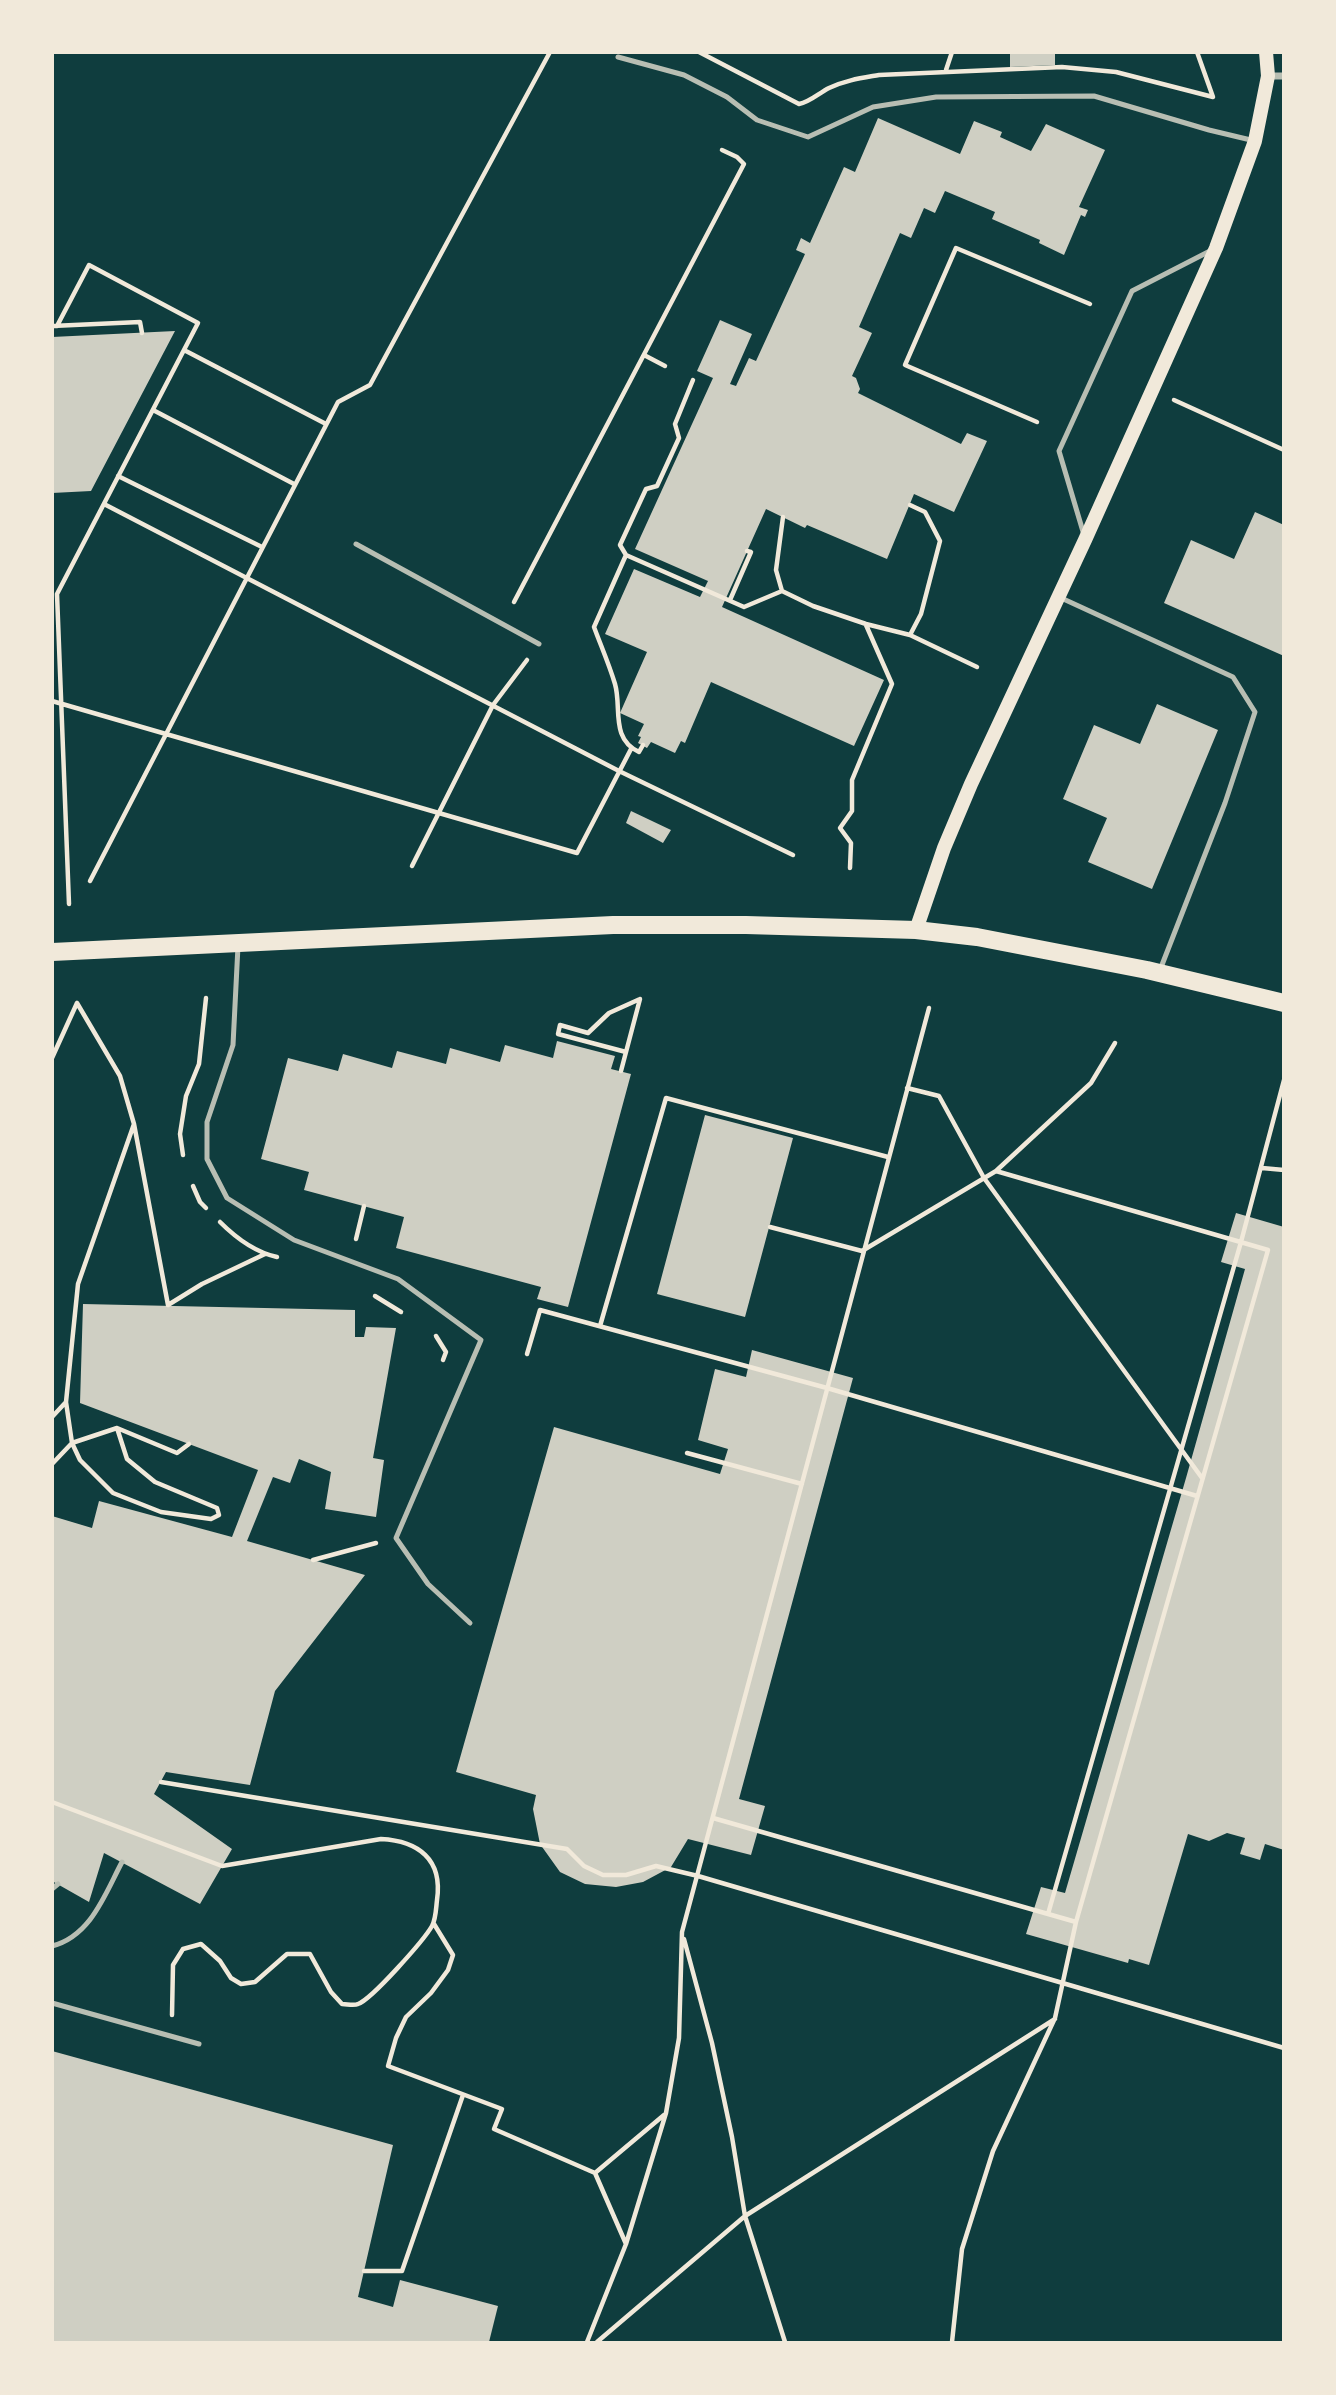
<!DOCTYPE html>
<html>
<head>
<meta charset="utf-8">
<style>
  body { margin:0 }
  #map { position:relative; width:1336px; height:2395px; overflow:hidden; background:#0f3d3e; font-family:Jost,sans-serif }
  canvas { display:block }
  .frame { position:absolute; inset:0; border:54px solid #f1e9da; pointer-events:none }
</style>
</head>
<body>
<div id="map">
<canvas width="1336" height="2395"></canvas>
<div class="frame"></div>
</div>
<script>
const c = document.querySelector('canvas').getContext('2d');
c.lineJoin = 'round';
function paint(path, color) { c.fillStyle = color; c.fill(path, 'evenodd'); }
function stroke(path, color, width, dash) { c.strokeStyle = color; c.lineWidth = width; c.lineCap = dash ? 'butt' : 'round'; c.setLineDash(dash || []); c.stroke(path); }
const building = new Path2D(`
  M1010 52H1055V65L1010 67Z
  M878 118 960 154 974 121 1002 132 1000 137 1031 151 1046 124 1105 150 1079 207 1088 210 1085 217 1081 215 1064 255 1039 243 1040 240 992 219 995 212 945 191 935 213 924 208 911 238 900 233 859 327 872 333 852 376 856 378 860 389 858 393 961 444 967 433 987 441 954 512 914 494 887 559 807 525 805 528 766 509 722 607 884 680 854 746 711 682 685 743 681 741 675 753 651 742 647 748 638 743 641 737 638 736 644 724 620 713 647 652 605 634 634 569 700 597 708 581 635 549 713 378 697 371 720 320 752 334 730 384 736 386 749 358 756 361 805 254 796 250 801 238 810 243 844 167 855 172Z
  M175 331 91 491 52 493V337Z
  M1255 512 1284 525V656L1164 603 1191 540 1234 559Z
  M1157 704 1218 730 1152 889 1088 862 1107 818 1063 799 1094 725 1140 744Z
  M631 811 671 830 663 843 626 823Z
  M557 1041 615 1056 611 1069 631 1074 568 1307 537 1299 541 1287 396 1248 404 1217 304 1190 309 1172 261 1159 288 1058 338 1071 343 1054 392 1068 397 1051 446 1064 450 1048 500 1062 505 1045 553 1058Z
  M705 1115 793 1138 745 1317 657 1294Z
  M1236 1213 1284 1227V1850L1265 1844 1260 1860 1240 1854 1245 1838 1227 1833 1209 1841 1188 1834 1149 1965 1129 1959 1128 1963 1026 1934 1041 1887 1065 1893 1186 1478 1245 1269 1221 1262Z
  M83 1304 355 1310V1337H364L366 1327 396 1328 373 1458 384 1460 376 1517 325 1509 331 1472 299 1459 290 1483 273 1477 247 1541 365 1575 275 1691 250 1785 166 1772 154 1794 232 1849 200 1904 104 1853 89 1902 52 1881V1516L92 1528 99 1501 232 1537 258 1470 80 1403Z
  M752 1350 853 1378 739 1799 765 1806 751 1855 688 1839 671 1867 643 1882 616 1887 585 1884 560 1872 540 1844 533 1809 536 1795 456 1772 554 1427 720 1474 728 1449 698 1440 715 1369 746 1377Z
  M52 2051 393 2145 358 2297 393 2307 400 2280 498 2306 489 2342H52Z`);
const path = new Path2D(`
  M699 52 799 104C810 102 819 93 829 88 846 80 862 78 879 75L1062 67 1116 72 1213 97
  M1197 52 1213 97
  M946 70 952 52
  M52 326 140 322 142 333
  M57 326 89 265 198 323 57 594 69 904
  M184 350 326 424
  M644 355 665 366
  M1174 400 1284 450
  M153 410 294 484
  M1037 422 905 365 956 248 1090 304
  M118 476 262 547
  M104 504 619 771 793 855
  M910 505 925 512 940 541 921 614 910 635
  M626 555 620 545 646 489 657 486 679 438 675 424 693 380
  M782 591 776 570 783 517
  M730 600 751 552 747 551
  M514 602 744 164 737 157 722 150
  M52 701 577 853 631 749
  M643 745 639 752C610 738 622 708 615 684 609 664 601 646 594 627L626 555 744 607 782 591 813 606 866 624 910 635 977 667
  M412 866 493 705 527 660
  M850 868 851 843 840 828 852 811V780L892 684 866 625
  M90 881 338 402 370 385 550 52
  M77 1003 120 1076 134 1124 168 1305 202 1284 265 1254
  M626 1052 558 1034 560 1025 588 1033 609 1013 640 999
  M52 1058 77 1003
  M621 1071 640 999
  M907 1088 939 1096 984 1178 1202 1478
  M134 1124 78 1284 66 1402 72 1443 80 1460 113 1493 161 1512 211 1519 219 1515 217 1508 155 1482 127 1459 117 1428 177 1453 189 1444
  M183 1155 180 1134 186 1096 199 1064 206 998
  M1262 1168 1284 1170
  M193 1186 200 1202 206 1208
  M220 1222C236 1238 254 1252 277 1257
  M770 1227 862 1251 996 1171 1091 1083 1115 1043
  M356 1239 364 1206
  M375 1296 401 1312
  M600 1326 666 1098 888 1157
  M436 1336 446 1352 443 1360
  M527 1354 540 1310 827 1388 1197 1496
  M52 1417 66 1402
  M687 1453 802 1484
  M52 1464 72 1443 117 1428
  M313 1560 376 1543
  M161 1782 567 1849 584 1866 603 1875H626L656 1866 698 1876 1284 2048
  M52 1802 222 1866 381 1839C418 1841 443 1859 437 1900 436 1908 436 1919 432 1926 424 1940 372 1999 358 2004 354 2006 347 2004 342 2004L331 1992 310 1954H287L255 1982 241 1984 231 1978 220 1961 201 1944 183 1949 173 1965 172 2015
  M713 1818 1076 1922
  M1048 1914 1241 1242 1284 1080
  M434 1924 453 1955 448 1970 431 1993 406 2017 396 2038 388 2066 502 2109 494 2129 595 2173 626 2244
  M684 1939 712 2043 732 2137 745 2216 785 2342
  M595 2173 664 2115
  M364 2271H402L463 2095
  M587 2342 626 2244 666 2113 679 2038 682 1932 929 1008
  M597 2342 745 2216 1055 2019
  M952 2342 962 2249 993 2151 1055 2018 1076 1922 1268 1250 996 1171`);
const service = new Path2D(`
  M618 57 684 75 727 97 757 120 808 137 873 107 936 97 1094 96 1209 130 1255 141
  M1084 535 1059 451 1132 291 1210 251
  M356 544 539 644
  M1059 597 1233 677 1255 712 1225 803 1160 970
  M238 946 233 1045 207 1122V1159L227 1198 294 1240 398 1279 481 1340 396 1538 428 1584 470 1623
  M52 1889 58 1884
  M52 1946C91 1936 105 1894 122 1862
  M52 2003 199 2044`);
const minor = new Path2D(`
  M1268 76H1284`);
const secondary = new Path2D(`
  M916 930 944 848 971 784 1085 540 1216 248 1255 141 1268 76 1266 52`);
const primary = new Path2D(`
  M52 952 613 925H746L916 930 977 937 1147 970 1284 1003`);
paint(building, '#cfcfc3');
stroke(path, '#f1e9da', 4.5);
stroke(service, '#b8beb3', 5);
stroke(minor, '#b8beb3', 7);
stroke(secondary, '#f1e9da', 14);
stroke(primary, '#f1e9da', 18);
</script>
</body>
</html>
